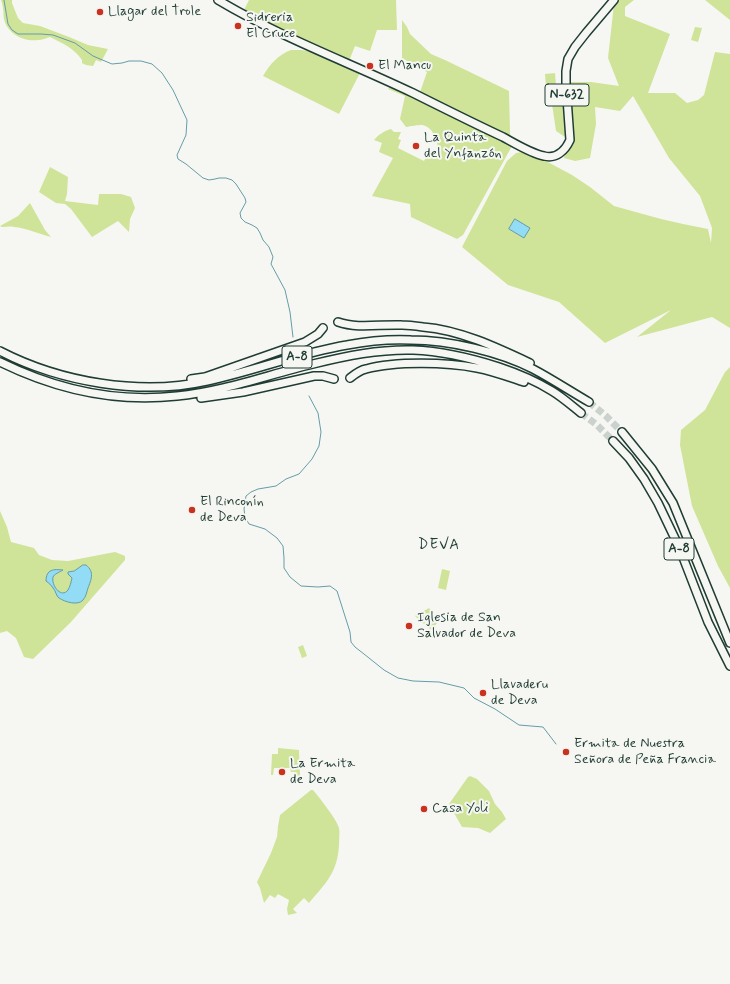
<!DOCTYPE html>
<html>
<head>
<meta charset="utf-8">
<style>
  body { margin:0 }
  canvas { display:block; background:#f6f6f2 }
</style>
</head>
<body>
<canvas width="730" height="984"></canvas>
<script>
const c = document.querySelector('canvas').getContext('2d');
c.lineJoin = 'round';
function paint(path, color) { c.fillStyle = color; c.fill(path, 'evenodd'); }
function stroke(path, color, width, dash) { c.strokeStyle = color; c.lineWidth = width; c.lineCap = dash ? 'butt' : 'round'; c.setLineDash(dash || []); c.stroke(path); }
function write(font, color, halo, rows, align = 'center') {
  c.font = font + ' Mynerve,sans-serif'; c.lineWidth = 4; c.setLineDash([]); c.textBaseline = 'middle'; c.strokeStyle = halo; c.fillStyle = color; for (const [text, x, y, turn = 0] of rows) {
    c.save(); c.translate(x, y); c.rotate((+turn || 0) * Math.PI / 180); c.textAlign = isNaN(turn) ? turn : align; if (halo) c.strokeText(text, 0, 0); c.fillText(text, 0, 0); c.restore();
  }
}
const green = new Path2D(`
  M1 0H12V3L18 18 23 23 40 26 69 37 88 45 108 49 101 62 96 60 93 66 86 65 82 63V60C74 48 62 43 50 37 46 38 42 40 38 40 23 42 7 33 4 19 3 16 4 12 3 9 3 6 2 3 1 0Z
  M249 0H396L397 30H377L370 51 355 46 349 61 259 18 244 10Z
  M619 0H634L625 7V16L670 34 648 93H675L687 103 698 100 704 95 715 52 730 54V328L712 317 637 337 671 310 605 343 559 302 508 285 462 247 507 161 516 153 522 152 544 160 572 175 590 187 614 206 661 219 683 224 708 229 711 243 712 228 700 196 669 158 633 96 620 111 595 107 596 124 590 158 575 161 564 158 568 139 556 131 552 104 563 82H591L619 86 608 58 614 4Z
  M705 0H730V20Z
  M402 20 407 27 410 34 431 54 445 60 509 91 510 133 512 146 463 235 457 239 411 217 410 204 372 196 393 158 379 152 382 143 374 140C378 135 384 131 391 129L394 132H401L398 139 401 140 398 148 424 161 430 150 440 154C437 144 435 127 422 125 418 125 411 126 406 127L400 119 405 96 388 89 391 86 418 98 427 72 402 58Z
  M695 27 702 28 698 42 691 40Z
  M291 50H301L313 52 360 73 339 114 263 76C270 64 278 55 291 50Z
  M555 73 556 86 546 87 545 74Z
  M50 167 68 177 67 194 65 201 98 205 99 194H121L131 197 135 208 130 219 129 232 118 221 92 237 71 209 65 204 56 203 39 192Z
  M30 203 45 230 51 237C39 234 26 228 14 227 10 226 6 227 2 227L0 226 18 216Z
  M730 367V588L718 566 692 506 680 445 681 430 705 410 725 372Z
  M0 511 7 527 11 542 34 548 39 555 52 560 68 561 115 552 125 556V560L71 622 33 659 24 657 16 638 7 631 0 633Z
  M442 569 450 571 446 590 438 588Z
  M429 608 438 622 431 630 415 616Z
  M303 645 307 656 302 658 298 647Z
  M278 748 299 750 300 775 299 777H295L294 772H291L290 768H274L273 775H271L272 754H278Z
  M470 776 477 779 489 791 495 804 502 812 506 819 490 833 478 828 462 827 449 804 468 777Z
  M311 790H313C321 800 335 817 339 828 340 833 339 839 339 844 338 872 326 883 309 903L304 898 293 909 297 913 288 915 287 909 289 900 278 894 275 898 270 895 264 903 260 888 257 882 271 853 277 837 278 826 280 815Z`);
const water = new Path2D(`
  M515 219 530 228 524 238 509 229Z
  M83 565H86C95 572 91 580 88 588 87 591 86 597 83 600 78 606 65 602 59 598 56 596 56 591 53 588 51 585 49 583 46 581 46 569 54 569 63 570 60 572 54 574 53 577 51 585 61 599 68 590 70 587 71 582 72 578L68 574V572L74 571Z`);
const stream = new Path2D(`
  M4 0 8 24 12 30 18 34H41L53 35 75 43 93 56 112 64 122 63 129 61H141L152 64 162 73 173 90 187 120 186 135 177 155 178 159 186 164 203 178 209 180 215 179 219 178H226L232 180 236 184 245 198 246 202 240 213 241 218 245 222 252 225 257 228 260 233 263 240 269 247 273 257 271 264 285 290 290 312 293 337
  M309 396 318 413 321 432 319 446 312 459 299 474 286 479 276 486 258 489 251 492 246 496 244 509 245 517 249 524 265 529 277 538 283 546 284 558V568L290 577 301 586 318 587 330 586 337 591 350 632 351 642 355 647 364 654 384 670 398 678 413 681 439 682 464 688 474 698 495 709 519 725 543 727 556 744`);
const highwayTunnel = new Path2D(`
  M589 402 606 416 622 432
  M581 413 597 425 613 441`);
const highway = new Path2D(`
  M218 0C280 37 348 62 413 93 443 108 473 123 503 137 514 143 532 154 544 156 556 159 565 151 570 140L566 84V71L568 59 575 47 586 33 614 0
  M338 322C358 329 380 324 402 325 409 325 416 326 423 327 460 330 496 347 530 363
  M0 351C60 382 140 396 207 381 254 371 299 353 347 345 368 341 390 339 411 340 449 340 500 352 533 369 552 379 570 391 589 402
  M0 362C57 390 114 403 177 396 224 391 267 375 313 364 346 356 379 349 413 350 442 351 471 358 499 367 517 373 536 381 552 391 562 397 571 405 581 413
  M350 378C355 374 360 370 366 369 395 361 447 362 477 368 493 371 509 377 524 382
  M191 379 205 377 305 342 318 334 323 328
  M201 398 243 392 314 376H323L334 379
  M622 432 652 469 673 503 730 643
  M613 441 629 458 644 479 658 503 679 547 708 622 730 666`);
const markers = [
  [100,12,4,"#c8321e"],
  [238,26,4,"#c8321e"],
  [370,66,4,"#c8321e"],
  [416,146,4,"#c8321e"],
  [192,510,4,"#c8321e"],
  [409,626,4,"#c8321e"],
  [483,693,4,"#c8321e"],
  [566,752,4,"#c8321e"],
  [282,772,4,"#c8321e"],
  [424,809,4,"#c8321e"]
];
const shields = [
  [567,95,44],
  [297,357,30],
  [679,549,30]
];
const shieldNames = [
  ["N-632",567,95],
  ["A-8",297,357],
  ["A-8",679,549]
];
const poiNames = [
  ["Llagar del Trole",108,12],
  ["Sidreria",246,18],
  ["El Cruce",246,34],
  ["El Mancu",378,66],
  ["La Quinta",424,138],
  ["del Ynfanzón",424,154],
  ["El Rinconín",200,502],
  ["de Deva",200,518],
  ["Iglesia de San",417,618],
  ["Salvador de Deva",417,634],
  ["Llavaderu",491,685],
  ["de Deva",491,701],
  ["Ermita de Nuestra",574,744],
  ["Señora de Peña Francia",574,760],
  ["La Ermita",290,764],
  ["de Deva",290,780],
  ["Casa Yoli",432,809]
];
const neighbourhoodNames = [
  ["DEVA",439,546]
];
paint(green, '#d0e499');
paint(water, '#93dcf5');
stroke(water, '#659ca8', 1);
stroke(stream, '#659ca8', 1);
stroke(highwayTunnel, '#cbd1cc', 7, [7, 3.5]);
stroke(highway, '#1f3d34', 10);
stroke(highway, '#f6f6f2', 7);
for (const [x, y, r, color] of markers) { const dot = new Path2D(); dot.arc(x, y, r, 0, 2 * Math.PI); c.fillStyle = color; c.fill(dot); stroke(dot, '#f6f6f2', 1.5); }
for (const [x, y, w] of shields) { const box = new Path2D(); box.roundRect(x - w / 2, y - 11, w, 22, 3); c.fillStyle = '#f6f6f2'; c.fill(box); stroke(box, '#1f3d34', 1); }
write('bold 13px', '#1f3d34', null, shieldNames);
write('14px', '#1f3d34', '#f6f6f2', poiNames, 'left');
c.letterSpacing = '1px';
write('15px', '#1f3d34', '#f6f6f2', neighbourhoodNames);
c.letterSpacing = '0px';
</script>
</body>
</html>
